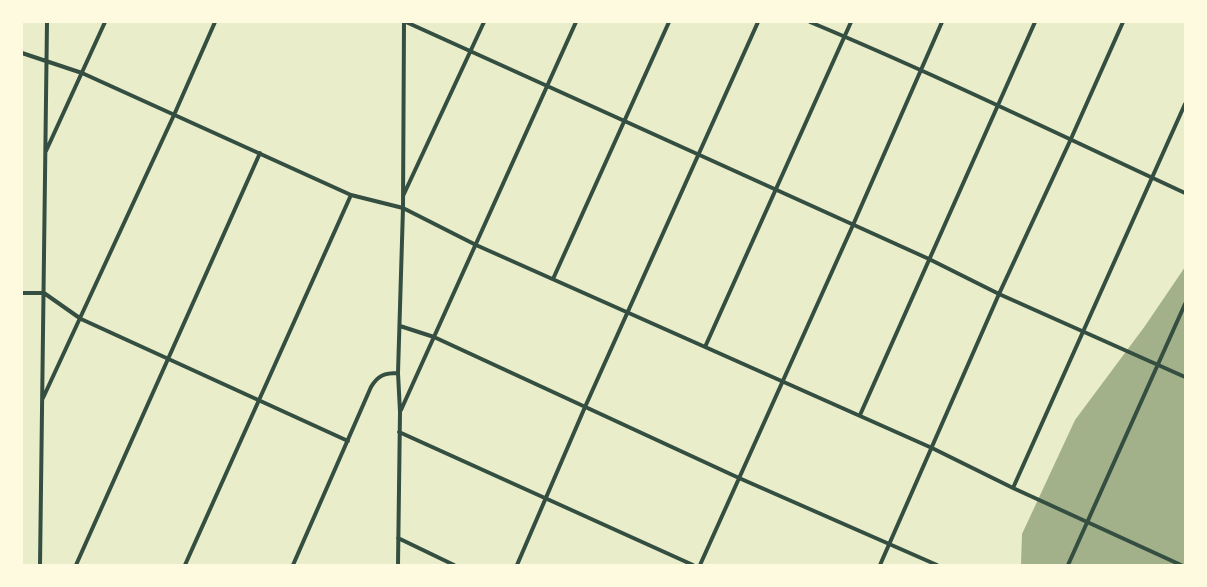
<!DOCTYPE html>
<html>
<head>
<meta charset="utf-8">
<style>
  body { margin:0 }
  #map { position:relative; width:1207px; height:587px; overflow:hidden; background:#e9edc9; font-family:"Playfair Display",serif }
  canvas { display:block }
  .frame { position:absolute; inset:0; border:23px solid #fefae0; pointer-events:none }
</style>
</head>
<body>
<div id="map">
<canvas width="1207" height="587"></canvas>
<div class="frame"></div>
</div>
<script>
const c = document.querySelector('canvas').getContext('2d');
c.lineJoin = 'round';
function paint(path, color) { c.fillStyle = color; c.fill(path, 'evenodd'); }
function stroke(path, color, width, dash) { c.strokeStyle = color; c.lineWidth = width; c.lineCap = dash ? 'butt' : 'round'; c.setLineDash(dash || []); c.stroke(path); }
const water = new Path2D(`
  M1185 267V565H1021L1022 534 1075 420 1145 326Z`);
const minor = new Path2D(`
  M406 22 929 259 999 294 1185 377
  M810 22C937 75 1060 135 1185 193
  M22 53 82 73 351 195 403 208 476 245 932 448 1013 488 1181 565
  M46 151 105 22
  M403 196 484 22
  M553 279 669 22
  M22 293H44L81 319 348 441
  M400 326 434 337 739 478 937 565
  M705 347 851 22
  M43 398 174 115 215 22
  M401 410 576 22
  M860 415 1035 22
  M399 432 693 565
  M1013 488 1185 104
  M398 538 454 565
  M40 565 47 22
  M76 565 260 153
  M185 565 351 195
  M293 565 371 387C378 375 385 373 398 373
  M398 565 400 412 398 373 403 208 404 22
  M517 565 585 407 758 22
  M700 565 853 225 942 22
  M880 565 999 294 1070 141 1123 22
  M1068 565 1185 304`);
paint(water, '#a3b18a');
stroke(minor, '#344e41', 4);
</script>
</body>
</html>
